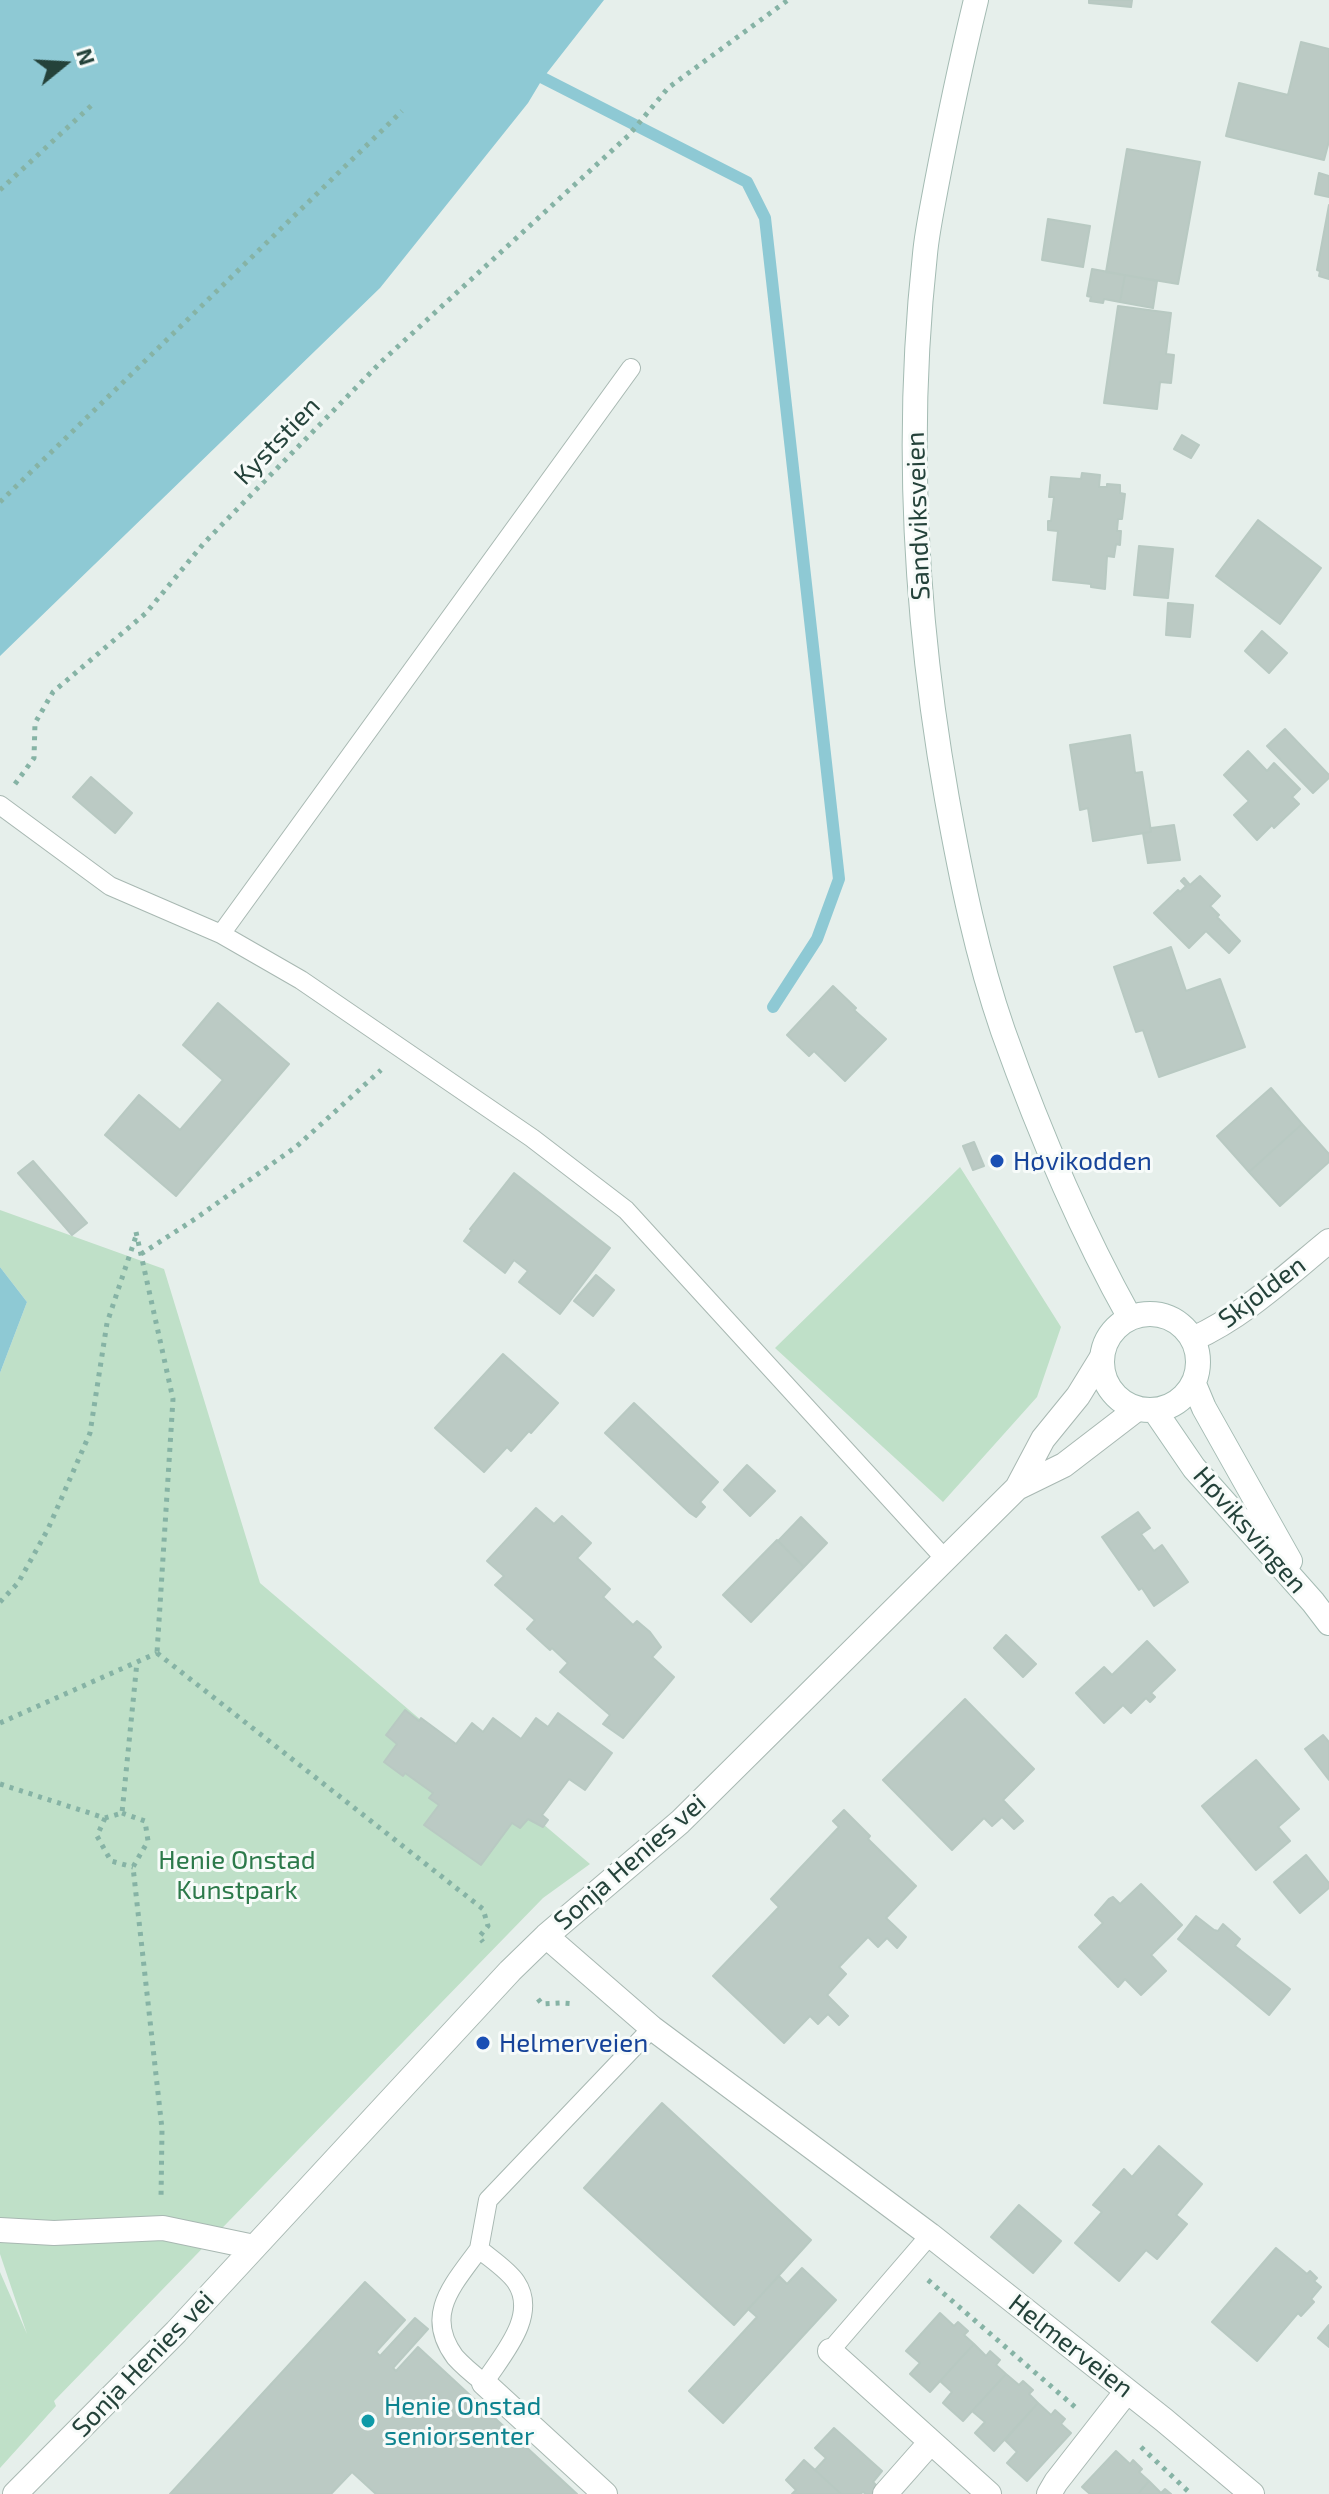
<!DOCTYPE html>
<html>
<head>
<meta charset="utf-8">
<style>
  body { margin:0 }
  #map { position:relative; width:1329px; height:2494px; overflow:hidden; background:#e6efeb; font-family:"Exo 2",sans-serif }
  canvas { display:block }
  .north { position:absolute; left:24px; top:24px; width:80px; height:80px; -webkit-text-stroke:6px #f7fbf9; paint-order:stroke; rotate:72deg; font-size:22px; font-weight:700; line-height:32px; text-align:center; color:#24423a }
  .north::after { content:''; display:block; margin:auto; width:28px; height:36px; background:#24423a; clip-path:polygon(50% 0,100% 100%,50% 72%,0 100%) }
</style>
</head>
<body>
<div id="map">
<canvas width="1329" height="2494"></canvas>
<div class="north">N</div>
</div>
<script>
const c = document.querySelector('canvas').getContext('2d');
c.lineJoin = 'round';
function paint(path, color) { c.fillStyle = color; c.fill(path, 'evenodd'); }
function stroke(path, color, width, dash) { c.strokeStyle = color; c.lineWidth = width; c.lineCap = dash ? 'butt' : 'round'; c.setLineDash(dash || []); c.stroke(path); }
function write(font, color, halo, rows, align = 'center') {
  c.font = font + ' "Exo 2",sans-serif'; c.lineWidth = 6; c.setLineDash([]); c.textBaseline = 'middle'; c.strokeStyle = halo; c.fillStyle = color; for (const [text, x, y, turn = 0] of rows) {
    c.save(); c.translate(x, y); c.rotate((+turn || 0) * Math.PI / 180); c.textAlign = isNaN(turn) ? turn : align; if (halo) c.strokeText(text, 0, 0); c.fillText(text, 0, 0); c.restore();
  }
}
const green = new Path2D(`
  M960 1167 1061 1327 1037 1397 943 1502 775 1348Z
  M0 1210 164 1269 260 1583 590 1864 543 1898 54 2401 56 2406 0 2468V2272L27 2334 0 2254V1373L27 1302 0 1267Z`);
const water = new Path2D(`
  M0 0H604L543 78 528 103 380 288 0 656Z
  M0 1267 27 1302 0 1373Z`);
const stream = new Path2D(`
  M543 78 747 182 765 218 839 879 817 939 773 1007`);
const building = new Path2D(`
  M1089 0H1132L1131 7 1089 3Z
  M1301 42 1329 49V141L1324 160 1226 136 1239 83 1288 95Z
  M1127 149 1200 162 1178 284 1106 272Z
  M1319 173 1329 176V197L1315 194Z
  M1329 205V279L1319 276 1320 271 1317 270Z
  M1048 219 1090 226 1083 267 1042 260Z
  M1092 269 1125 275 1120 302 1104 299 1103 303 1090 301 1091 297 1087 296Z
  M1125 275 1157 281 1153 308 1120 302Z
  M1118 306 1171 313 1166 354 1174 355 1171 383 1160 382 1157 409 1104 403Z
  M1182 435 1199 445 1191 458 1174 449Z
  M1082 473 1100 475 1099 487H1107V484L1120 485V493L1125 494 1122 519H1118L1117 531H1121L1120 545 1116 544 1114 557 1107 556 1105 589 1091 587V584L1053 580 1058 531 1048 530V521H1051L1054 497H1049L1051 477 1081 479Z
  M1258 520 1321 568 1280 624 1216 576Z
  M1139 546 1173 549 1168 598 1134 595Z
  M1168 603 1193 605 1190 637 1166 635Z
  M1262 631 1287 653 1269 673 1245 651Z
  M1285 729 1329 775V778L1313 793 1267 746Z
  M1130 735 1135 773 1142 772 1151 832 1093 841 1088 808 1080 810 1070 745Z
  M1248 751 1267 771 1274 763 1300 789 1292 797 1299 804 1274 828 1272 825 1257 840 1234 815 1249 801 1224 775Z
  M91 777 132 813 115 833 73 797Z
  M1174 825 1180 860 1148 863 1143 833 1151 832V828Z
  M1200 876 1220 896 1210 906 1219 915 1217 917 1240 941 1229 953 1206 931 1189 948 1154 913 1178 890 1180 892 1186 886 1181 881 1184 878 1190 885Z
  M1171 947 1186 991 1220 979 1245 1047 1159 1077 1143 1030 1136 1032 1114 967Z
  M833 986 856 1008 854 1010 886 1039 845 1081 814 1051 809 1056 787 1035Z
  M218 1003 289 1064 176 1196 105 1135 139 1095 180 1130 223 1080 183 1045Z
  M1271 1088 1302 1124 1249 1172 1217 1136Z
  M1302 1124 1329 1154V1162L1280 1206 1249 1172Z
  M974 1142 984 1166 973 1170 963 1146Z
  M33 1161 87 1223 72 1235 18 1173Z
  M514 1173 610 1248 560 1314 519 1282 528 1271 514 1260 505 1273 464 1241 472 1230 470 1229Z
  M596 1275 614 1290 593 1316 574 1301Z
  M503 1354 558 1403 531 1433 529 1431 511 1451 507 1447 484 1472 435 1428Z
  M634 1403 718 1482 700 1502 705 1507 696 1517 690 1513 605 1433Z
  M747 1465 775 1491 750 1516 724 1490Z
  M536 1508 554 1524 562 1516 591 1543 577 1558 610 1589 603 1597 633 1625 637 1621 650 1632 661 1647 652 1657 674 1677 623 1738 603 1724 610 1715 560 1672 568 1663 552 1648 550 1650 527 1629 535 1620 495 1585 504 1576 487 1561Z
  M1138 1512 1150 1528 1141 1534 1154 1551 1162 1545 1188 1582 1154 1606 1142 1588 1139 1590 1102 1537Z
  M801 1517 827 1543 804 1567 778 1541Z
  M777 1540 804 1567 751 1622 723 1595Z
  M1006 1635 1036 1664 1023 1677 994 1648Z
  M1147 1641 1175 1670 1151 1693 1155 1697 1150 1702 1146 1698 1131 1713 1123 1705 1104 1723 1076 1693 1104 1667 1112 1675Z
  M965 1699 1034 1769 1003 1800 1023 1821 1014 1829 1002 1817 992 1826 984 1818 952 1850 883 1780Z
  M405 1710 419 1721 421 1718 456 1744 472 1723 483 1732 493 1718 521 1739 536 1718 548 1727 558 1713 612 1753 585 1790 569 1779 542 1815 548 1820 543 1827 528 1819 520 1828 512 1823 481 1865 424 1825 439 1805 429 1798 433 1793 405 1773 403 1776 384 1762 397 1744 386 1735Z
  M1323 1735 1329 1742V1780L1305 1749Z
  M1256 1760 1299 1809 1278 1827 1290 1841 1256 1870 1202 1806Z
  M844 1810 870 1836 868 1839 916 1886 886 1918 906 1937 897 1948 887 1938 878 1947 868 1937 839 1967 846 1974 827 1995 848 2016 839 2025 828 2014 818 2024 810 2016 784 2043 713 1976 779 1907 771 1899 839 1827 833 1821Z
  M1306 1855 1329 1883V1888L1300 1913 1274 1882Z
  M1141 1884 1182 1925 1151 1955 1166 1971 1141 1995 1125 1979 1118 1987 1079 1947 1103 1923 1095 1915 1109 1899 1113 1897 1120 1904Z
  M1196 1916 1214 1930 1218 1931 1223 1924 1240 1939 1235 1946 1290 1989 1269 2015 1178 1939Z
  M662 2103 811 2240 734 2325 584 2188Z
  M1159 2146 1202 2184 1176 2215 1187 2224 1157 2259 1146 2250 1119 2281 1075 2243 1102 2212 1093 2205 1124 2169 1132 2177Z
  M1019 2205 1061 2241 1033 2273 991 2237Z
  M1276 2248 1307 2274 1310 2271 1317 2278 1314 2281 1321 2287 1311 2299 1314 2302 1301 2316 1298 2313 1257 2361 1212 2322Z
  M802 2268 836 2300 723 2423 689 2391 757 2317 748 2309 779 2276 787 2284Z
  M365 2282 405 2320 376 2352 380 2356 415 2318 428 2329 393 2368 396 2371 418 2347 577 2494H376L352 2472 331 2494H170Z
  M940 2313 954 2326 958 2322 968 2331 964 2335 974 2344 930 2392 910 2374 920 2363 906 2351Z
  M1329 2325V2347L1318 2338Z
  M974 2344 986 2356 990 2351 1000 2360 996 2365 1006 2374 963 2421 943 2403 952 2392 940 2381Z
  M1006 2374 1019 2385 1023 2381 1033 2390 1029 2394 1038 2403 994 2451 975 2433 985 2422 972 2411Z
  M1038 2403 1051 2415 1055 2410 1065 2419 1061 2424 1071 2433 1027 2481 1007 2463 1017 2452 1005 2440Z
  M834 2428 882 2471 873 2482 879 2488 874 2494H866L863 2492 860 2494H841L815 2470 826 2458 815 2448Z
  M1116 2451 1130 2464 1133 2460 1142 2469 1139 2472 1149 2481 1138 2494H1090L1082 2487Z
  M804 2460 815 2470 841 2494H792L796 2490 786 2480Z
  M1149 2481 1161 2493 1165 2489 1171 2494H1138Z`);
const path = new Path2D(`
  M0 190 94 103
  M0 502 402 111
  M15 784 34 758 35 723 53 692 146 613 204 543 381 362 629 135 668 88 788 0
  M136 1232 173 1399 157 1653
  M141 1254 195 1219 297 1146 381 1070
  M0 1602 18 1583 48 1529 90 1433 107 1323 136 1236
  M157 1653 483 1909 488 1926 479 1937 483 1942
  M0 1723 157 1653
  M0 1784 105 1818 122 1813 137 1662
  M122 1813 145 1821 148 1841 133 1867 162 2129 161 2199
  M105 1818 97 1836 111 1861 133 1867
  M538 1999 542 2004 561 2003 575 2004
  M928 2280 1075 2407
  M1141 2447 1191 2494`);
const service = new Path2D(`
  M0 805 110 886 221 934 301 980 532 1138 626 1210 946 1560
  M221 934 631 368
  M479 2249C454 2284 423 2314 455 2357 463 2366 474 2375 484 2383 501 2356 539 2316 516 2282 508 2270 491 2259 479 2249L488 2200 652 2028
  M830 2351 930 2235`);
const minor = new Path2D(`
  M1193 1339C1244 1316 1286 1276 1329 1241
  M1017 1488 1064 1465 1137 1409
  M546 1936 652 2028 930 2235 1164 2420 1252 2494
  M0 2230 54 2233 163 2228 254 2247
  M830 2351 989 2494
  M484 2383 605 2494
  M15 2494 176 2332 510 1971 546 1936 680 1822 1017 1488 1043 1439 1078 1396 1102 1357
  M885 2494 930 2443
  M1049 2494 1056 2482 1127 2391`);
const secondary = new Path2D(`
  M976 0C961 62 948 124 936 187 932 209 927 232 925 254 905 436 915 619 947 799 961 877 977 956 1003 1031 1038 1129 1079 1227 1130 1318
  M1102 1362a48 48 0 1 1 96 0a48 48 0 1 1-96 0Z
  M1194 1384 1204 1408 1290 1561
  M1155 1411 1194 1468 1313 1602 1329 1623`);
const markers = [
  [997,1161,8,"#1a4fb4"],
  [483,2043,8,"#1a4fb4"],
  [368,2421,8,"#0f9aa8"]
];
const streetNames = [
  ["Kyststien",277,441,-46],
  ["Sandviksveien",918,516,-92],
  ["Skjolden",1262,1292,-37],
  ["Høviksvingen",1250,1530,49],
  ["Sonja Henies vei",630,1862,-41],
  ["Helmerveien",1071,2346,38],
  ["Sonja Henies vei",143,2364,-46]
];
const transitNames = [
  ["Høvikodden",1013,1161],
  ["Helmerveien",499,2043]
];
const parkNames = [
  ["Henie Onstad",237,1860],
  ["Kunstpark",237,1890]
];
const cultureNames = [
  ["Henie Onstad",384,2406],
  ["seniorsenter",384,2436]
];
paint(green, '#bfe0c8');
paint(water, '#8ec9d4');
stroke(stream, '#8ec9d4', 12);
paint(building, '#bbcac4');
stroke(building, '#b8c9c2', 2);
stroke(service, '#a8b8b2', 20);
stroke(minor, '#a8b8b2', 26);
stroke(secondary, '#a4bbb3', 26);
stroke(path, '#86b3a5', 5, [4, 6]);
stroke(service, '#fff', 18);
stroke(minor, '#fff', 24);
stroke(secondary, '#fff', 24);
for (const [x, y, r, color] of markers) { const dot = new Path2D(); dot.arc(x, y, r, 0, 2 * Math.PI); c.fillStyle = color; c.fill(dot); stroke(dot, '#f7fbf9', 3); }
write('26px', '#24423a', '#f7fbf9', streetNames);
write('26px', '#164399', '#f7fbf9', transitNames, 'left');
write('26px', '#2d7a4b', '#f7fbf9', parkNames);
write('26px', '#0d838f', '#f7fbf9', cultureNames, 'left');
</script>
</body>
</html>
